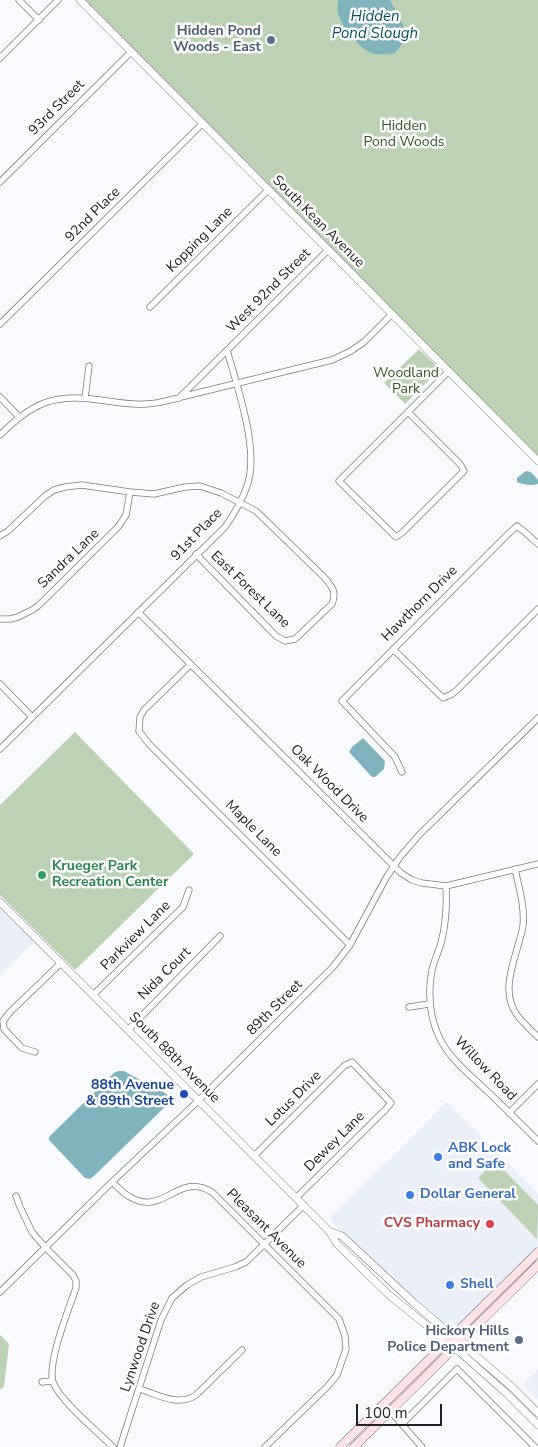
<!DOCTYPE html>
<html>
<head>
<meta charset="utf-8">
<style>
  body { margin:0 }
  #map { position:relative; width:538px; height:1447px; overflow:hidden; background:#f8fafe; font-family:"Nunito Sans",sans-serif }
  canvas { display:block }
  .scale { position:absolute; left:356px; top:1404px; width:86px; height:22px; box-sizing:border-box; border:2px solid #212225; border-top:0; padding-left:6px; font-size:15px; line-height:18px; white-space:nowrap; color:#212225; -webkit-text-stroke:4px #fff; paint-order:stroke }
</style>
</head>
<body>
<div id="map">
<canvas width="538" height="1447"></canvas>
<div class="scale">100 m</div>
</div>
<script>
const c = document.querySelector('canvas').getContext('2d');
c.lineJoin = 'round';
function paint(path, color) { c.fillStyle = color; c.fill(path, 'evenodd'); }
function stroke(path, color, width, dash) { c.strokeStyle = color; c.lineWidth = width; c.lineCap = dash ? 'butt' : 'round'; c.setLineDash(dash || []); c.stroke(path); }
function write(font, color, halo, rows, align = 'center') {
  c.font = font + ' "Nunito Sans",sans-serif'; c.lineWidth = 5; c.setLineDash([]); c.textBaseline = 'middle'; c.strokeStyle = halo; c.fillStyle = color; for (const [text, x, y, turn = 0] of rows) {
    c.save(); c.translate(x, y); c.rotate((+turn || 0) * Math.PI / 180); c.textAlign = isNaN(turn) ? turn : align; if (halo) c.strokeText(text, 0, 0); c.fillText(text, 0, 0); c.restore();
  }
}
const built = new Path2D(`
  M0 909 34 942 0 975Z
  M447 1102 538 1194V1246L458 1326 451 1327 446 1326 410 1296 329 1219Z
  M538 1369V1400L523 1384Z`);
const green = new Path2D(`
  M80 0H538V460Z
  M419 349 438 367 439 370 405 404 384 383Z
  M75 732 194 854 75 970 0 895V805Z
  M495 1161 538 1205 537 1239 478 1178Z
  M0 1335 9 1344 4 1386 0 1390Z`);
const water = new Path2D(`
  M338 0H390L403 25V43L395 53C389 54 381 55 375 54 361 51 343 29 339 16 337 11 338 5 338 0Z
  M526 471C531 471 535 476 538 480V484C532 486 523 485 517 482V478Z
  M363 738 385 761 384 769 375 777H372L349 752 352 747Z
  M118 1071H124L144 1082 151 1084 165 1093 169 1096 171 1101 95 1175 90 1179 85 1178 49 1140V1137L114 1073Z`);
const minor = new Path2D(`
  M19 0 39 20
  M0 58 58 0
  M0 182 131 52
  M150 307 268 190
  M0 324 203 123
  M0 397 19 417
  M181 397 332 360 351 351 364 342 392 314
  M85 398 89 366
  M409 413 460 464 464 471 403 532 396 537 339 481 449 371
  M0 435C32 403 54 393 100 400 115 402 130 405 145 404 157 404 168 400 179 398L328 250
  M0 536 8 531 45 496 54 490 65 487 82 485 130 492 154 494 185 487 200 486 221 493 256 511 324 577C332 587 337 591 332 604L295 639 285 641 276 636 196 554
  M138 612 401 873 412 880 422 883 446 886 538 864
  M0 619H10L18 617 32 610 38 606 118 527 126 515 130 492
  M393 649 443 698 452 694 457 690 538 609
  M0 684 32 717
  M139 731 148 743 350 945
  M139 731 140 717 144 710 190 665
  M0 749 225 527C234 514 242 501 247 486 260 450 237 387 227 350
  M402 772 395 757 342 701 506 536 517 526 526 533 538 544
  M515 869C519 888 525 907 523 926 518 954 498 989 517 1015 523 1023 531 1030 538 1037
  M446 886C447 905 446 924 441 943 438 954 432 964 431 976 428 998 430 1019 440 1039 450 1059 470 1075 486 1090 504 1107 521 1124 538 1141
  M93 995 183 907 189 890
  M409 1007 429 1004
  M128 1030 220 936
  M35 1052 22 1048 4 1029 3 1021 10 1012 61 963
  M509 1113 538 1084
  M254 1156 344 1066 352 1062 391 1103 385 1110 296 1198
  M112 1182C118 1187 124 1194 130 1197 164 1217 178 1171 212 1192L339 1319 345 1336 346 1349 337 1375 327 1387 265 1447
  M16 1196 20 1207 32 1232 45 1247 73 1275 76 1281V1288C69 1308 47 1363 53 1382 59 1400 98 1432 113 1447
  M0 1292 112 1182 199 1100 333 967 350 945 386 878 400 857 419 835 538 718
  M42 1382 52 1381
  M140 1389C158 1395 179 1407 196 1395L242 1350
  M391 1412 422 1447
  M402 1424 457 1369 535 1447
  M120 1447 161 1320 172 1298 187 1285 201 1277 235 1267 246 1262 304 1205`);
const tertiary = new Path2D(`
  M80 0 538 461
  M0 902 329 1231 337 1244 389 1295 461 1353 506 1393 538 1425
  M329 1231 342 1236 414 1303 512 1387 538 1413`);
const secondary = new Path2D(`
  M340 1447 538 1252
  M354 1447 538 1265`);
const markers = [
  [271,40,5,"#5c6f8a"],
  [42,875,5,"#2e9e5b"],
  [184,1094,5,"#1a4fb4"],
  [438,1157,5,"#3f7fe0"],
  [410,1195,5,"#3f7fe0"],
  [490,1224,5,"#e0444e"],
  [450,1285,5,"#3f7fe0"],
  [519,1340,5,"#5c6f8a"]
];
const serviceNames = [
  ["Hidden Pond",261,32],
  ["Woods - East",261,48],
  ["Hickory Hills",509,1332],
  ["Police Department",509,1348]
];
const streetNames = [
  ["93rd Street",57,108,-45],
  ["92nd Place",93,215,-45],
  ["South Kean Avenue",318,222,45],
  ["Kopping Lane",200,240,-45],
  ["West 92nd Street",269,291,-45],
  ["91st Place",197,535,-46],
  ["Sandra Lane",69,559,-44],
  ["East Forest Lane",250,590,44],
  ["Hawthorn Drive",420,604,-45],
  ["Oak Wood Drive",329,784,45],
  ["Maple Lane",253,829,45],
  ["Parkview Lane",136,936,-45],
  ["Nida Court",165,974,-45],
  ["89th Street",275,1008,-45],
  ["South 88th Avenue",174,1058,45],
  ["Willow Road",485,1069,46],
  ["Lotus Drive",294,1099,-45],
  ["Dewey Lane",335,1142,-45],
  ["Pleasant Avenue",266,1229,45],
  ["Lynwood Drive",141,1347,-71]
];
const parkNames = [
  ["Hidden",404,127],
  ["Pond Woods",404,143],
  ["Woodland",406,374],
  ["Park",406,390]
];
const leisureNames = [
  ["Krueger Park",52,867],
  ["Recreation Center",52,883]
];
const transitNames = [
  ["88th Avenue",174,1086],
  ["& 89th Street",174,1102]
];
const shopNames = [
  ["ABK Lock",448,1149],
  ["and Safe",448,1165],
  ["Dollar General",420,1195],
  ["Shell",460,1285]
];
const healthNames = [
  ["CVS Pharmacy",480,1224]
];
const waterNames = [
  ["Hidden",375,17],
  ["Pond Slough",375,34]
];
paint(built, '#eaeffa');
paint(green, '#bbd3b3');
paint(water, '#81b3bf');
stroke(minor, '#777a80', 7);
stroke(tertiary, '#777a80', 8);
stroke(secondary, '#777a80', 9);
stroke(minor, '#fff', 5.5);
stroke(tertiary, '#fff', 7);
stroke(secondary, '#ffe3e7', 8);
for (const [x, y, r, color] of markers) { const dot = new Path2D(); dot.arc(x, y, r, 0, 2 * Math.PI); c.fillStyle = color; c.fill(dot); stroke(dot, '#fff', 2); }
write('bold 14px', '#4e5e75', '#fff', serviceNames, 'right');
write('14px', '#212225', '#fff', streetNames);
write('14px', '#325424', '#fff', parkNames);
write('bold 14px', '#27864d', '#fff', leisureNames, 'left');
write('bold 14px', '#164399', '#fff', transitNames, 'right');
write('bold 14px', '#366cbe', '#fff', shopNames, 'left');
write('bold 14px', '#be3a42', '#fff', healthNames, 'right');
write('italic 15px', '#04505d', '#fff', waterNames);
</script>
</body>
</html>
